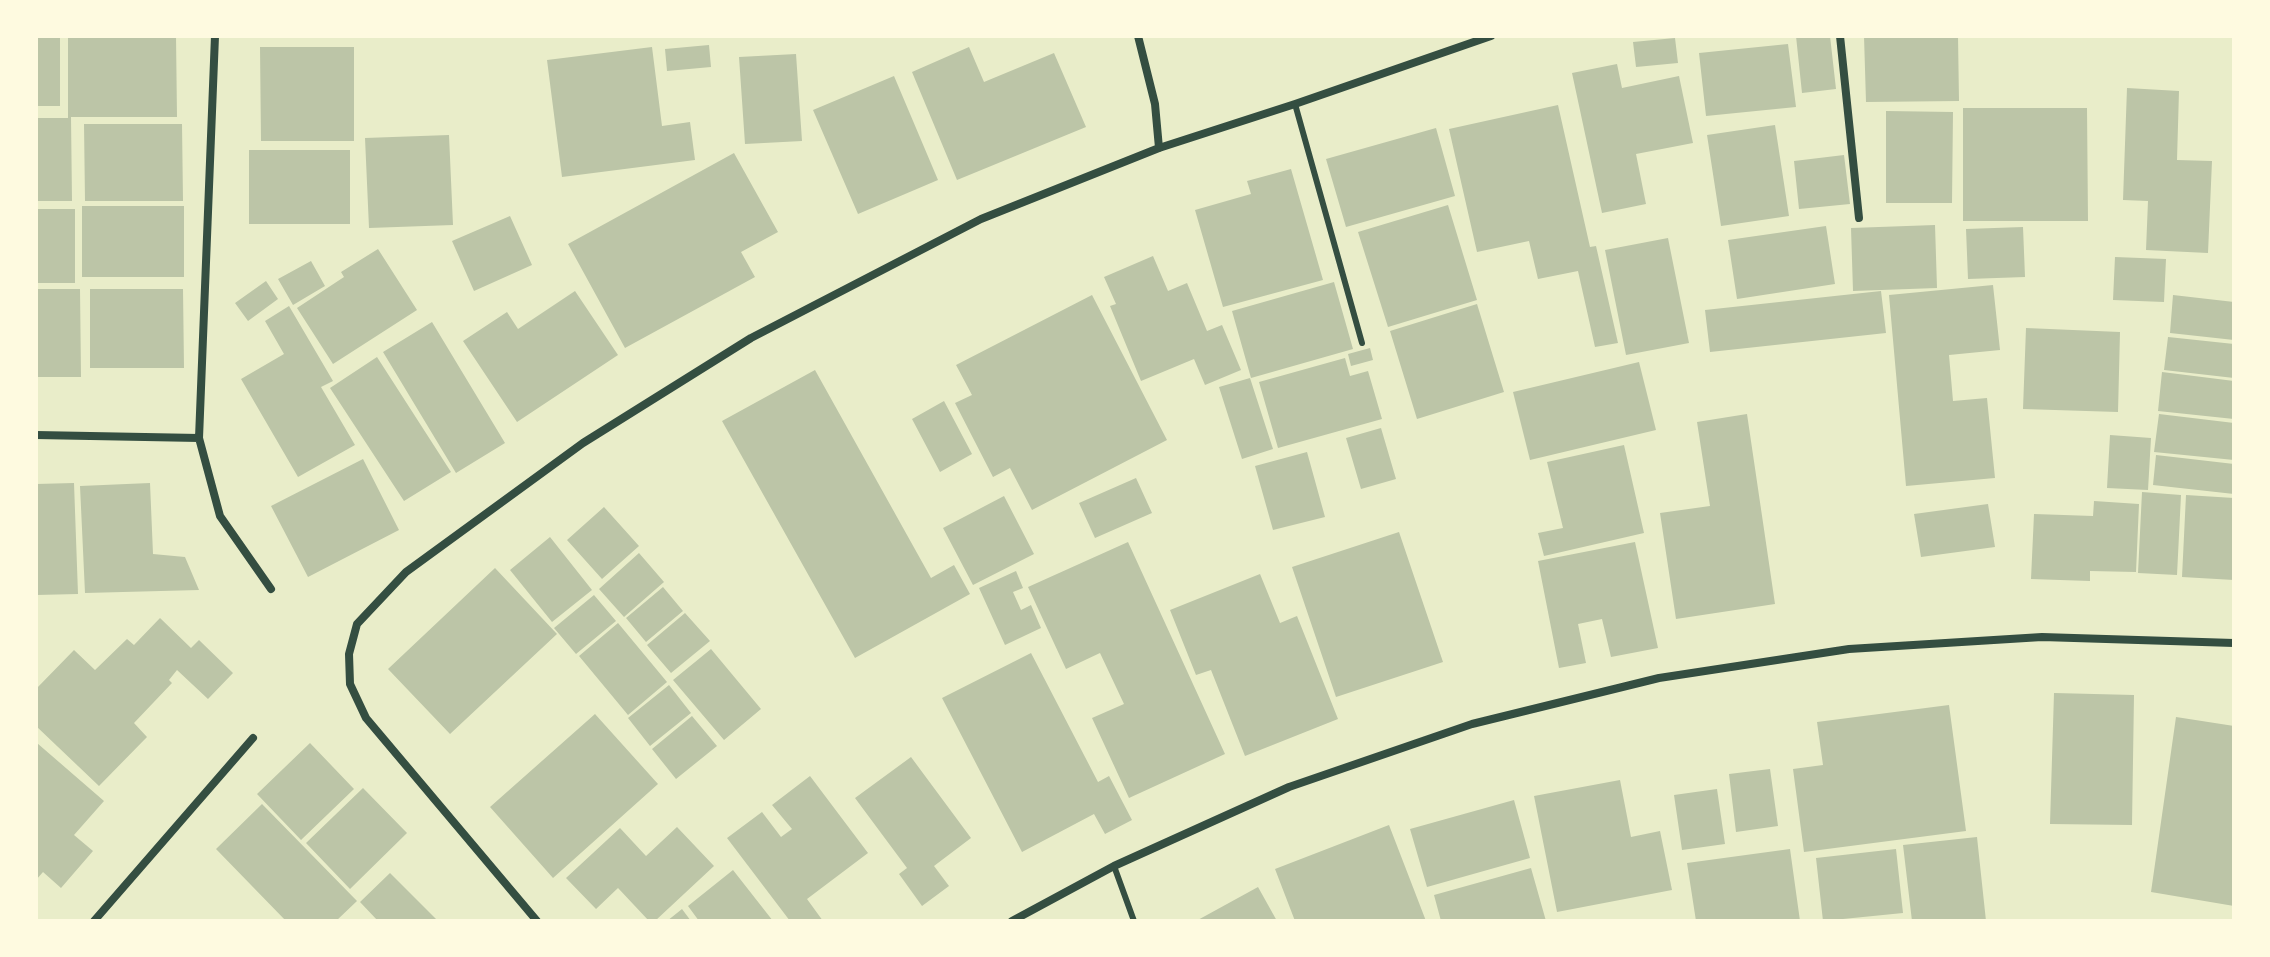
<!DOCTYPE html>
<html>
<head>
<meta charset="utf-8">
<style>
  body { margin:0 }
  #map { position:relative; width:2270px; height:957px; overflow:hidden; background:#e9edc9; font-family:"DejaVu Sans",sans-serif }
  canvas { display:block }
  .frame { position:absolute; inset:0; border:38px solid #fefae0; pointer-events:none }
</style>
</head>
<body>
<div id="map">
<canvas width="2270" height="957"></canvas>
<div class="frame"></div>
</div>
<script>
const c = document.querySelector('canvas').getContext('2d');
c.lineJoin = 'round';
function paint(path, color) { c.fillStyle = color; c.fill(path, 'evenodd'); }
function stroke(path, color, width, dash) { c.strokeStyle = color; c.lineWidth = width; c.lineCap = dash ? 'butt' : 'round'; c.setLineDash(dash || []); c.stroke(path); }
const building = new Path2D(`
  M36 36H60V106H36Z
  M68 36H176L177 117H71L72 201H36V118H68Z
  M1796 36H1830L1836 89 1802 93Z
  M1864 36H1958L1959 101 1866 102Z
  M1675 38 1678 63 1636 67 1633 42Z
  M1788 44 1796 107 1706 116 1699 53Z
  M709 45 711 67 667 71 665 49Z
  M260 47H354V141H261Z
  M652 47 662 126 690 122 695 160 562 177 547 60Z
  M969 47 984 82 1054 53 1086 127 957 180 912 72Z
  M796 54 802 141 745 144 739 57Z
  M1617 64 1622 88 1679 76 1693 143 1636 154 1646 204 1602 213 1572 73Z
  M894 76 938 180 858 214 813 110Z
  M2127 88 2179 91 2177 160 2212 161 2208 253 2146 250 2148 201 2123 200Z
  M1558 105 1590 247 1596 246 1618 343 1595 347 1578 271 1538 279 1529 241 1477 252 1449 129Z
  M1963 108H2087L2088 221H1963Z
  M1886 111 1953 112 1952 203H1886Z
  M84 124H182L183 201H85Z
  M1775 125 1789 216 1721 226 1707 135Z
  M1436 128 1455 196 1346 227 1326 159Z
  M449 135 453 225 369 228 365 138Z
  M249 150H350V224H249Z
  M734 153 778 232 741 252 755 277 625 348 568 244Z
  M1844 155 1850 204 1799 209 1794 161Z
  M1291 169 1323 280 1223 307 1195 210 1251 194 1247 181Z
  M1448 205 1477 300 1388 327 1358 232Z
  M82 206H184V277H82Z
  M36 209H75V283H36Z
  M510 216 532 265 474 291 452 241Z
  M1935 225 1937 288 1853 291 1851 228Z
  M1826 226 1835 284 1737 299 1728 240Z
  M2023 227 2025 277 1968 279 1966 229Z
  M1668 238 1689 343 1626 355 1605 250Z
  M378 249 417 310 333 364 297 308 344 277 341 272Z
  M1153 256 1168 291 1187 283 1207 331 1222 325 1241 370 1205 385 1194 359 1141 381 1110 306 1116 304 1104 277Z
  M2115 257 2166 259 2164 302 2113 300Z
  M311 261 325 286 293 305 278 279Z
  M266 281 278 299 248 321 235 303Z
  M1334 282 1353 349 1251 378 1232 311Z
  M1993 285 2000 350 1949 355 1953 401 1987 398 1995 478 1906 486 1889 295Z
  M36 289H80L81 377H36Z
  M90 289H183L184 368H90Z
  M575 291 618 355 517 422 463 341 507 312 518 329Z
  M1881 291 1886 333 1710 352 1705 310Z
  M1092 295 1167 440 1032 510 1010 468 993 477 955 403 972 395 956 365Z
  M2173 295 2234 302V340L2170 333Z
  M1477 304 1504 392 1417 419 1390 331Z
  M289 306 333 381 321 387 355 445 298 477 241 379 284 354 265 321Z
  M432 322 505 443 456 473 383 352Z
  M2026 328 2120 332 2118 412 2023 409Z
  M2168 337 2234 344V378L2164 370Z
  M1370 348 1373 360 1351 366 1348 354Z
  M377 357 451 472 404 501 330 388Z
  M1345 358 1350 376 1368 371 1382 419 1278 448 1259 382Z
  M1639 362 1656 430 1530 460 1513 392Z
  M815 370 931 578 954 565 970 594 855 658 722 421Z
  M2162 372 2234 381V419L2158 411Z
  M1250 378 1273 449 1242 459 1219 387Z
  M944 401 972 454 940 472 912 419Z
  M1747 414 1775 604 1676 619 1660 513 1710 506 1697 422Z
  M2159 414 2234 423V460L2154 452Z
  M1381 428 1396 479 1361 489 1346 438Z
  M2110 435 2151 438 2148 490 2107 488Z
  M1624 445 1644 533 1544 556 1538 533 1563 528 1547 462Z
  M1307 452 1325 517 1273 530 1255 466Z
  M2156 455 2234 464V494L2153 485Z
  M363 459 399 530 308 577 271 506Z
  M1136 478 1152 513 1095 538 1079 503Z
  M74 483 78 594 36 595V484Z
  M150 483 153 554 185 557 199 590 85 593 80 486Z
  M2142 492 2181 495 2177 575 2138 573Z
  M2186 495 2234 498V580L2182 577Z
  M1004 496 1034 554 973 585 943 528Z
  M2094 501 2139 504 2136 572 2090 571V581L2031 579 2034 514 2093 516Z
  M1988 504 1995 547 1921 557 1914 514Z
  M604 507 639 546 602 579 567 540Z
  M1399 532 1443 662 1336 697 1292 567Z
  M550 537 592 590 552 622 510 570Z
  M1128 542 1225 754 1129 798 1092 718 1124 704 1100 653 1066 669 1028 587Z
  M1635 542 1658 648 1611 657 1602 619 1578 624 1586 663 1559 668 1538 561Z
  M639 553 664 582 624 617 599 589Z
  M495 568 557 634 450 734 388 669Z
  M1016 571 1023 588 1013 592 1021 610 1031 605 1041 628 1005 645 979 588Z
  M1260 574 1280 623 1297 616 1338 719 1245 756 1211 670 1196 675 1170 610Z
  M663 587 683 611 646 642 626 618Z
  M594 595 616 621 576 654 554 628Z
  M685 613 710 641 671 673 647 645Z
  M160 618 191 648 199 640 233 673 208 699 177 670 169 680 172 683 134 723 147 737 99 786 36 726V689L74 650 95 670 127 639 134 645Z
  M618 623 667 682 628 715 579 656Z
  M711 649 761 709 724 740 673 680Z
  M1031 653 1098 782 1109 776 1132 820 1105 834 1094 814 1022 852 942 698Z
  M669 685 691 713 650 746 628 718Z
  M2054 693 2134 695 2132 825 2050 824Z
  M1949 705 1966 831 1804 852 1793 769 1823 765 1817 722Z
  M595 714 658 784 553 878 490 807Z
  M692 716 717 746 676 779 652 749Z
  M2176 717 2234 726V906L2151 892Z
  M37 743 104 801 74 835 93 851 61 888 43 872 36 880Z
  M310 743 354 789 301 840 257 794Z
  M911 757 971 838 934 866 949 886 922 906 899 874 907 868 855 798Z
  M1770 769 1778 826 1736 832 1729 774Z
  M810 776 868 853 807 899 823 921H790L727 838 762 812 781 837 792 829 772 805Z
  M1620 780 1631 837 1660 831 1672 890 1557 912 1534 796Z
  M363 788 407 833 350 889 306 843Z
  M1717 789 1725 844 1682 850 1674 795Z
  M1514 800 1530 858 1427 887 1410 829Z
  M262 804 357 901 336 921H286L216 849Z
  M1389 825 1426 921H1295L1275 869Z
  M677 827 714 866 655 921H649L618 888 596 909 566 878 620 828 646 856Z
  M1977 837 1986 921H1912L1903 845Z
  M1790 849 1800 921H1696L1687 863Z
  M1896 849 1903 913 1823 921 1816 858Z
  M1531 868 1546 921H1441L1434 895Z
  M733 870 773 921H699L688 906Z
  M390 873 438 921H378L360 902Z
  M1258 887 1277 921H1196Z
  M682 909 691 921H667Z`);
const service = new Path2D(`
  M1295 104 1362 343
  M1114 866 1134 921`);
const minor = new Path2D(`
  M215 36 199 438 220 516 271 589
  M1138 36 1155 104 1159 148
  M1840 36 1859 218
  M36 435 199 438
  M94 921 253 738
  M537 921 366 718 350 684 349 654 357 624 406 572 583 443 751 338 981 219 1159 148 1295 104 1491 36
  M1012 921 1114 866 1289 787 1472 724 1659 678 1849 649 2042 637 2234 643`);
paint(building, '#bcc5a7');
stroke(service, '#344e41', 6);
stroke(minor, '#344e41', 8);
</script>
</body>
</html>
